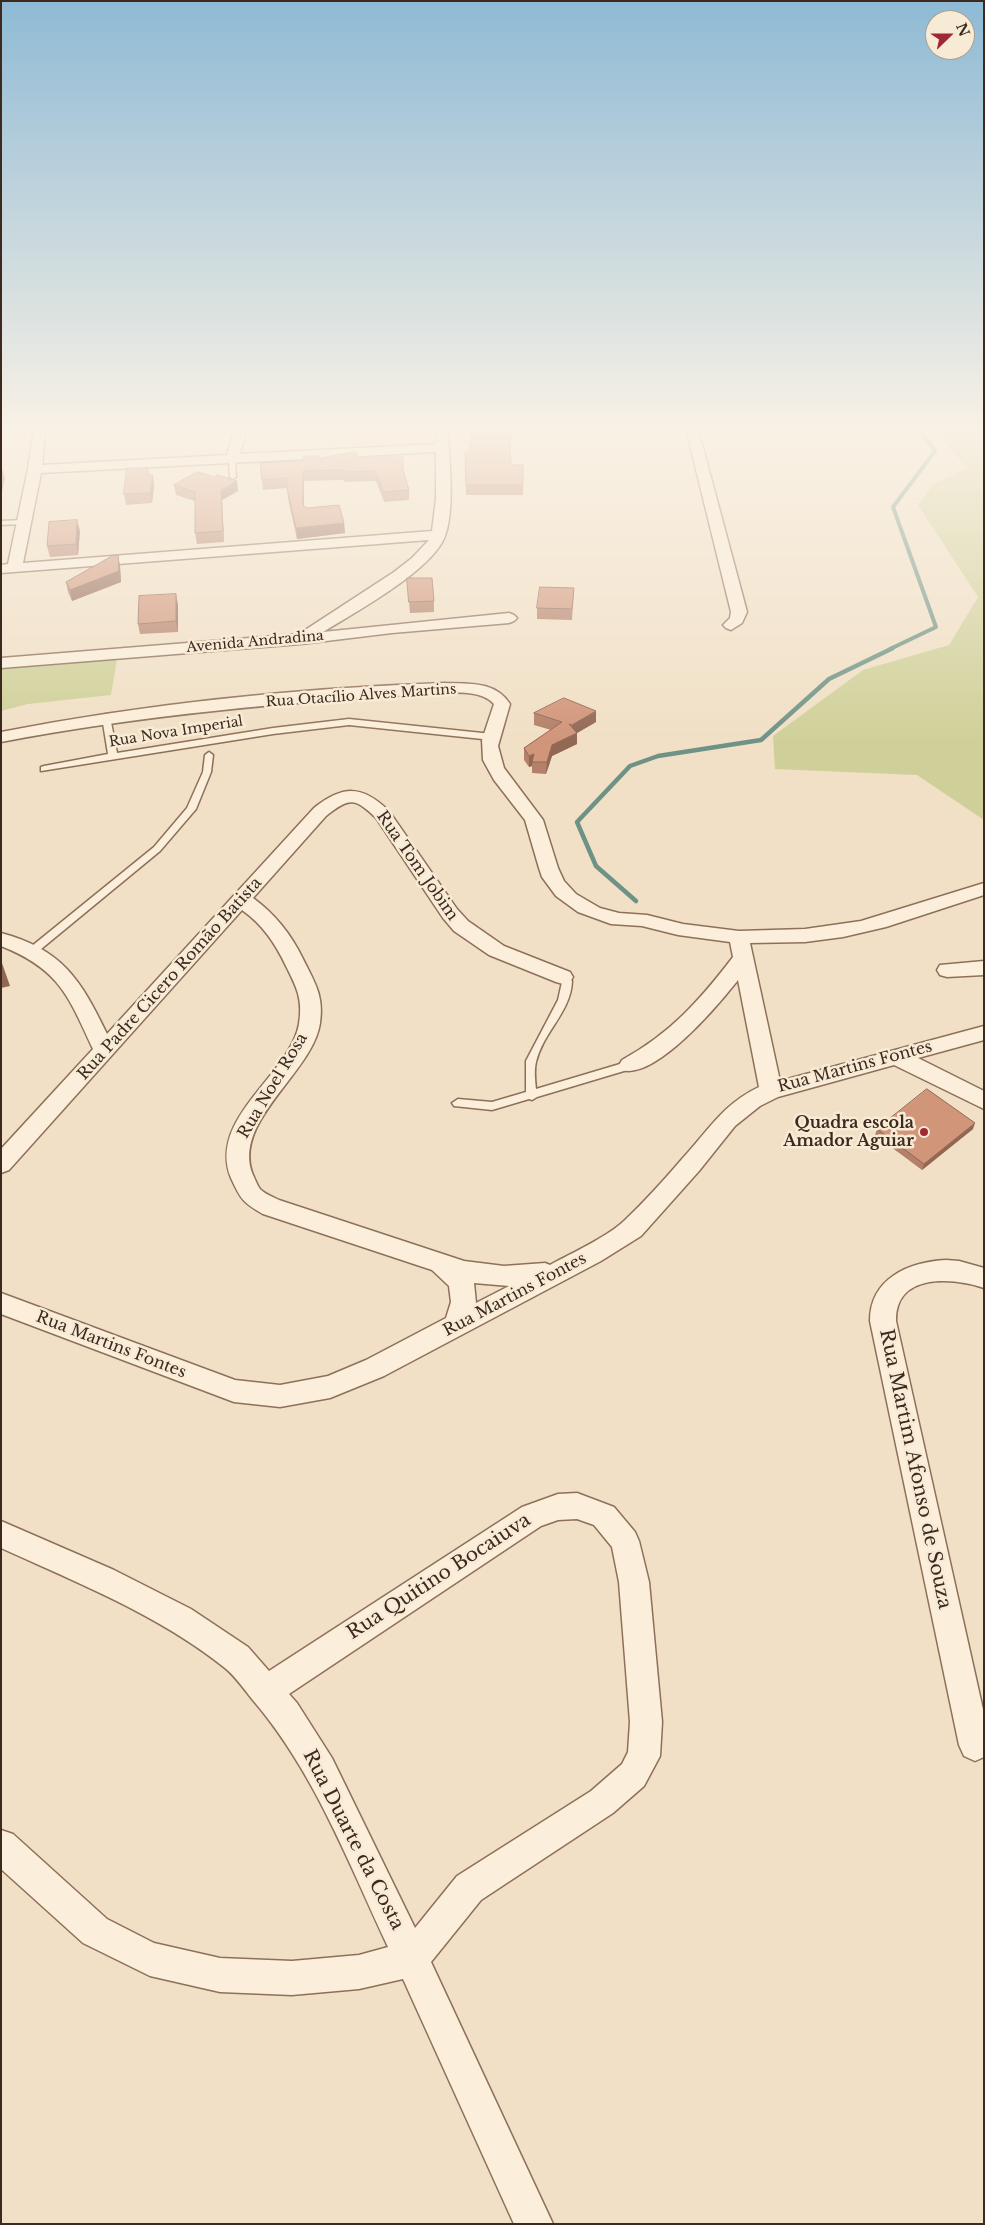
<!DOCTYPE html>
<html>
<head>
<meta charset="utf-8">
<style>
  body { margin:0 }
  #map { position:relative; width:985px; height:2225px; overflow:hidden; background:#f1e0c6; font-family:"Libre Baskerville",serif }
  canvas { display:block }
  .frame { position:absolute; inset:0; border:2px solid #3d2a1f; pointer-events:none }
  .north { position:absolute; left:925px; top:10px; width:50px; height:50px; box-sizing:border-box; background:#f8ebd6; border:1px solid #ad9e8d; border-radius:50%; rotate:68deg; font-size:14px; font-weight:700; line-height:20px; text-align:center; color:#3d2a1f }
  .north::after { content:''; display:block; margin:auto; width:18px; height:22px; background:#a02734; clip-path:polygon(50% 0,100% 100%,50% 72%,0 100%) }
</style>
</head>
<body>
<div id="map">
<canvas width="985" height="2225"></canvas>
<div class="frame"></div>
<div class="north">N</div>
</div>
<script>
const c = document.querySelector('canvas').getContext('2d');
c.lineJoin = 'round';
function paint(path, color) { c.fillStyle = color; c.fill(path, 'evenodd'); }
function stroke(path, color, width, dash) { c.strokeStyle = color; c.lineWidth = width; c.lineCap = dash ? 'butt' : 'round'; c.setLineDash(dash || []); c.stroke(path); }
function write(font, color, halo, rows, align = 'center') {
  c.font = font + ' "Libre Baskerville",serif'; c.lineWidth = 5; c.setLineDash([]); c.textBaseline = 'middle'; c.strokeStyle = halo; c.fillStyle = color; for (const [text, x, y, turn = 0] of rows) {
    c.save(); c.translate(x, y); c.rotate((+turn || 0) * Math.PI / 180); c.textAlign = isNaN(turn) ? turn : align; if (halo) c.strokeText(text, 0, 0); c.fillText(text, 0, 0); c.restore();
  }
}
const green = new Path2D(`
  M932 429H984V820L917 775 775 769 773 736 863 670 949 645 978 597 918 505 933 484 967 468Z
  M117 659 111 695 28 704 1 711V668Z`);
const streamFar1 = new Path2D(`
  M890 649 936 627 893 507 935 451 919 429`);
const stream = new Path2D(`
  M636 901 596 866 577 822 630 766 658 756 761 740 829 679 893 648`);
const service = new Path2D(`
  M232 458 235 460 236 477 233 479 230 477 229 460Z
  M1 521 24 520 28 522 24 524 1 525Z
  M106 714 110 717 117 753 273 728 349 719 492 734 496 737 492 740 349 725 273 734 41 771V767L44 766 108 754 102 717Z
  M209 752 213 755 211 772 196 809 160 851 35 954H27L26 952 27 950 154 847 187 808 203 772 205 755Z
  M563 974 567 975 572 981C571 1012 543 1032 536 1062 534 1070 535 1080 536 1089L630 1061 634 1062 635 1065 634 1068 537 1097 532 1100 529 1099 492 1110 454 1106 452 1103 458 1099 492 1102 526 1092V1061L558 1000 562 982 558 977Z`);
const minor = new Path2D(`
  M34 429H46L42 465 227 455 235 429H247L240 454 436 444V429H448C449 459 455 510 445 536 433 570 354 613 323 632L509 613 514 615 517 618 514 621 509 623 392 633 301 644 1 668V658L299 634 394 572 412 558 429 540 1 573V565L8 564 28 469ZM436 452V499L432 531 23 563 41 473Z
  M686 429H698L747 612 742 623 731 630 726 628 723 625 730 618 731 612Z
  M445 683C470 684 495 681 510 704L498 746 504 768 543 820 558 868 564 881 576 894 600 908 619 913 647 915 683 924 739 931 805 929 861 921 984 883V895L886 927 843 937 805 942 750 943 780 1081 984 1026V1040L918 1058 984 1091V1109L894 1065 778 1097 760 1106 735 1126 699 1171 641 1236 601 1261 384 1376 330 1398 280 1407 234 1402 1 1314V1293L235 1380 280 1385 328 1376 366 1360 446 1318 451 1302 449 1286 432 1270 263 1214C243 1203 240 1198 231 1178 207 1118 290 1075 299 1024 303 999 297 988 286 966 275 943 263 925 242 910L9 1170 1 1173V1149L93 1049C68 995 59 969 1 946V933C62 949 81 980 107 1034L314 808C343 785 362 785 389 811L457 909 468 921 504 946 570 972 573 977 570 982 563 984 556 982 489 955 454 931 443 918 376 818C355 798 350 797 326 816L253 898C275 914 291 934 303 959 315 983 324 996 320 1023 313 1073 231 1121 253 1175 255 1179 257 1185 260 1189 265 1194 273 1197 279 1200L464 1261 504 1266 545 1263 550 1265C570 1254 609 1236 625 1220 645 1201 664 1180 682 1159 708 1131 723 1104 759 1087L738 980C719 1004 656 1080 622 1070L619 1065 622 1060C671 1033 700 1000 733 957L730 942 678 935 642 926 611 924 578 912 556 896 542 877 539 868 525 820 494 780 483 760 482 740 494 704C480 688 447 693 428 694 285 702 142 715 1 742V732C145 704 298 688 445 683ZM474 1283 509 1286 476 1303Z
  M984 961V975L947 977 940 975 937 970 940 965Z
  M946 1260 959 1261 984 1268V1288C952 1277 895 1273 896 1321L984 1714V1757L975 1761 964 1756 959 1745 870 1321C870 1278 909 1262 946 1260Z
  M577 1493 614 1507 635 1532 639 1541 649 1582 662 1722 660 1756 644 1786 613 1813 481 1900 431 1962 553 2224H514L403 1979 359 1989 292 1995 220 1992 150 1976 83 1943 1 1869V1830L13 1834 107 1919 154 1943 220 1958 292 1961 359 1955 388 1947C348 1862 314 1771 252 1699 244 1689 235 1676 225 1668 159 1615 78 1583 1 1548V1521L114 1570 191 1609 248 1647 269 1671 522 1507 558 1494ZM577 1519 594 1525 612 1547 619 1582 630 1722 628 1752 622 1764 591 1791 457 1876 415 1928 332 1758 297 1703 289 1694 541 1526 558 1520Z`);
const wall = new Path2D(`
  M465 452 511 465H523V495H466Z
  M359 457 404 472 409 490V500L384 502 376 481 344 482V480L304 481V507L344 523 345 533 297 539 288 499 287 488 263 490 260 463 297 461 318 458Z
  M148 468 149 475 154 485 152 503 126 505 124 494Z
  M214 477 237 481 238 491 222 500 224 542 197 544 195 533V501L176 495 174 485Z
  M80 531 78 555 50 557 47 546Z
  M118 555 120 566 121 582 72 601 68 592 66 582Z
  M407 578 434 601V612L410 613Z
  M574 588 572 620 537 619V608Z
  M178 605V632L140 634 138 624Z
  M596 711V722L577 733V744L552 756 546 774 532 773V766L529 767 524 760V748L551 730 534 725V713Z
  M877 1129H973L922 1170 875 1135Z`);
const shadedWall = new Path2D(`
  M1 464 5 478 1 497Z
  M303 471 304 481V517L303 506Z
  M153 475 154 485 152 503 150 493Z
  M237 481 238 491 222 500 224 542 223 531 221 490Z
  M77 520 80 531 78 555 76 544Z
  M344 523 345 533 297 539 296 528Z
  M118 555 120 566 121 582 72 601 70 590Z
  M176 594 178 605V632L176 621Z
  M596 711V722L577 733V744L552 756 546 774 547 762 552 745 572 735V725Z
  M534 754 532 766 529 767V756Z
  M1 963H2L10 986 1 988Z
  M975 1123 973 1129 922 1170 924 1164Z`);
const building = new Path2D(`
  M471 429H510L511 465H523V485H466L465 452H469Z
  M356 452 359 457H403V471L409 490 384 492 375 471 344 472V470L303 471V506L307 508 339 505 344 523 296 528 287 488V478L262 480 260 463 297 461 303 460V456H318V458Z
  M127 468H148L147 475H153L150 493 124 494Z
  M198 472 214 477 218 475 237 481 221 490 223 531 195 533V492L174 485Z
  M77 520 76 544 47 546 49 522Z
  M118 555 119 571 70 590 66 582 112 556Z
  M407 578H432L434 601 409 602Z
  M540 587 574 588 572 609 537 608Z
  M176 594V621L138 624 139 596Z
  M564 698 596 711 572 725 569 724 577 733 552 745 547 762H532L534 754 529 756 524 748 562 722 534 713Z
  M927 1089 975 1123 924 1164 877 1129Z`);
const markers = [
  [924,1132,5,"#a02734"]
];
const farStreetnames = [
  ["Avenida Andradina",255,642,-5],
  ["Rua Otacílio Alves Martins",361,696,-4],
  ["Rua Nova Imperial",176,732,-9]
];
const streetNames = [
  ["Rua Tom Jobim",417,866,55],
  ["Rua Padre Cicero Romão Batista",170,979,-48],
  ["Rua Martins Fontes",855,1067,-15],
  ["Rua Noel Rosa",273,1086,-59],
  ["Rua Martins Fontes",515,1295,-28],
  ["Rua Martins Fontes",111,1345,21]
];
const poiNames = [
  ["Quadra escola",914,1123],
  ["Amador Aguiar",914,1141]
];
const nearStreetnames = [
  ["Rua Martim Afonso de Souza",915,1469,78],
  ["Rua Quitino Bocaiuva",439,1577,-33],
  ["Rua Duarte da Costa",353,1840,63]
];
paint(green, '#cfd099');
stroke(streamFar1, '#6e9386', 4);
stroke(stream, '#6e9386', 4.5);
stroke(service, '#8e705a', 3);
stroke(minor, '#8e705a', 3);
paint(service, '#fbeeda');
paint(minor, '#fbeeda');
paint(wall, '#b48069');
paint(shadedWall, '#926855');
paint(building, '#d1957a');
stroke(building, '#926855', 1);
const sky = c.createLinearGradient(0, 0, 0, 741);
sky.addColorStop(0, '#8ebad5');
sky.addColorStop(0.58, '#f9f1e5');
sky.addColorStop(1, '#f9f1e500');
c.fillStyle = sky;
c.fillRect(0, 0, 985, 741);
for (const [x, y, r, color] of markers) { const dot = new Path2D(); dot.arc(x, y, r, 0, 2 * Math.PI); c.fillStyle = color; c.fill(dot); stroke(dot, '#f8ebd6', 2); }
write('14px', '#3d2a1f', '#f8ebd6', farStreetnames);
write('16px', '#3d2a1f', '#f8ebd6', streetNames);
write('bold 16px', '#3d2a1f', '#f8ebd6', poiNames, 'right');
write('19px', '#3d2a1f', '#f8ebd6', nearStreetnames);
</script>
</body>
</html>
